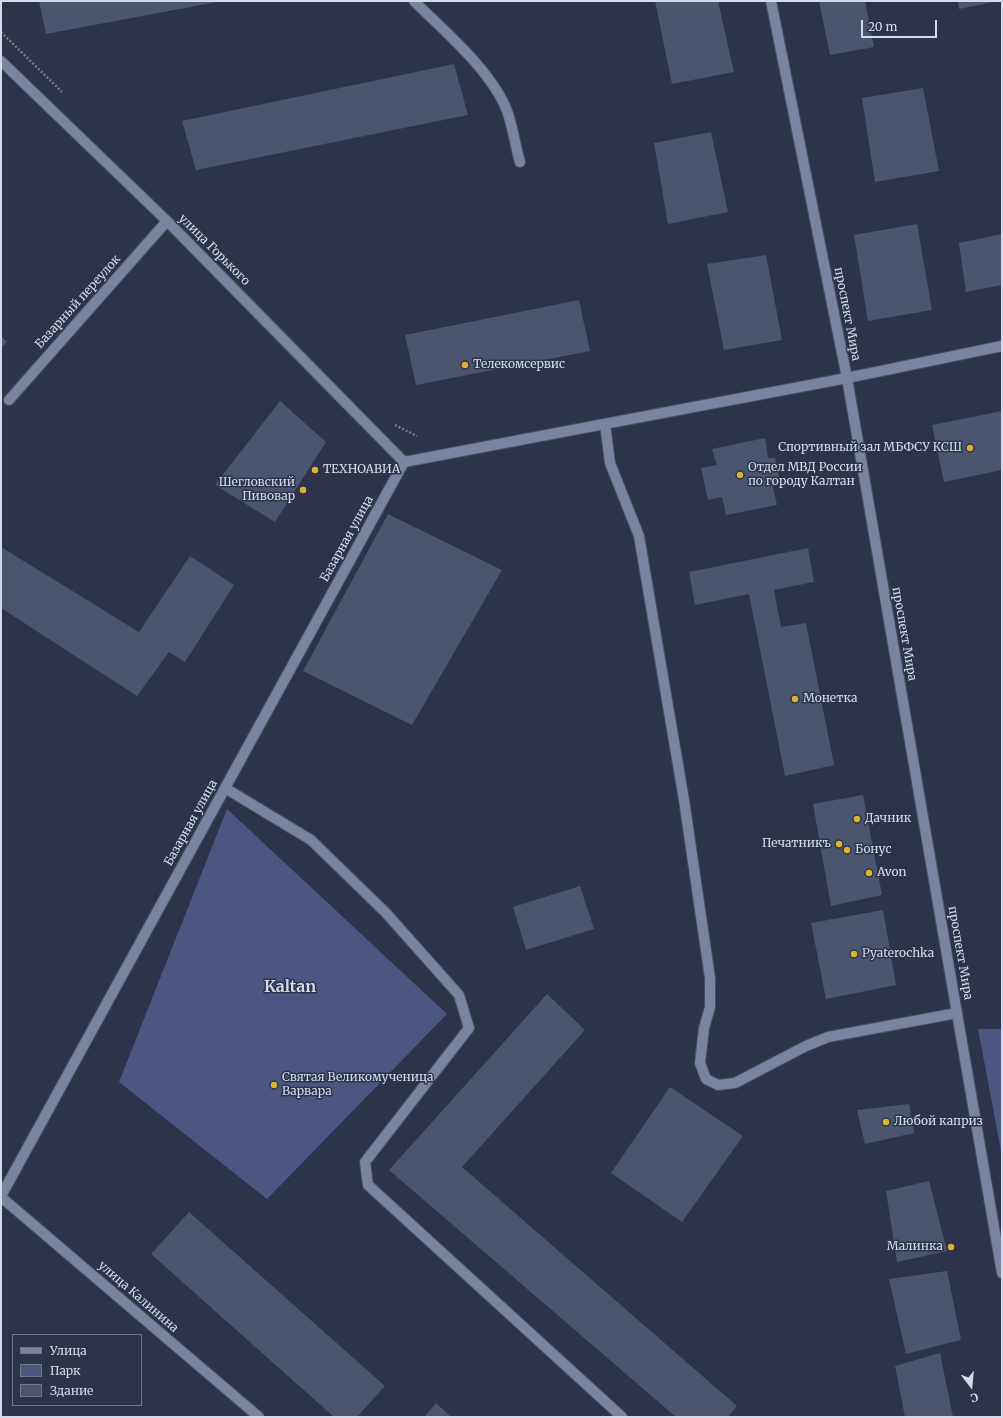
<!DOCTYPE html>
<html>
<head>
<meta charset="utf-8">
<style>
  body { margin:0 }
  #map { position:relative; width:1003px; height:1418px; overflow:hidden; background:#2c334b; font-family:Merriweather,serif }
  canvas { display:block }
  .frame { position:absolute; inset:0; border:2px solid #d5daea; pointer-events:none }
  .legend { position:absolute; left:12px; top:1334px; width:130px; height:72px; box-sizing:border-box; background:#2c334b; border:1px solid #70768b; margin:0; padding:5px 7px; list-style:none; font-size:12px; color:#d5daea }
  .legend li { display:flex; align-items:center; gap:8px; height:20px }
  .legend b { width:20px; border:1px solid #70768b }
  .north { position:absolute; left:951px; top:1366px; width:40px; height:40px; -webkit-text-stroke:3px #2c334b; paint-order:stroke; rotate:164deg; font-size:11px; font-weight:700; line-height:16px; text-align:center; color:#d5daea }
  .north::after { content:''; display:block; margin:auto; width:14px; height:18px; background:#d5daea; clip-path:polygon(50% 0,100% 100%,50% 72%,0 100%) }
  .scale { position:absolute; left:861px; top:20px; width:76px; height:18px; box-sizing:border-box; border:2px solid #d5daea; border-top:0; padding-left:5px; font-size:12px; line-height:14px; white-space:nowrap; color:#d5daea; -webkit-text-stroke:3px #2c334b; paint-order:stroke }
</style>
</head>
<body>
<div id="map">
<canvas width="1003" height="1418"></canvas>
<div class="frame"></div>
<ul class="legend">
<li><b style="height:5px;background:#7a84a0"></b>Улица</li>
<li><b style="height:11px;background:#4b5780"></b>Парк</li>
<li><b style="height:11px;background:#4c556f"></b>Здание</li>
</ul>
<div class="north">С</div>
<div class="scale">20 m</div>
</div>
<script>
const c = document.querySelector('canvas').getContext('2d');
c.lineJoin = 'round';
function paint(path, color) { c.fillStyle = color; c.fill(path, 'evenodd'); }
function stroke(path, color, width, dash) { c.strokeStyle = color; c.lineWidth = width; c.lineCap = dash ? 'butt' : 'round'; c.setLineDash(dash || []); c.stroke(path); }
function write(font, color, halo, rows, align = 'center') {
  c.font = font + ' Merriweather,serif'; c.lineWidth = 3; c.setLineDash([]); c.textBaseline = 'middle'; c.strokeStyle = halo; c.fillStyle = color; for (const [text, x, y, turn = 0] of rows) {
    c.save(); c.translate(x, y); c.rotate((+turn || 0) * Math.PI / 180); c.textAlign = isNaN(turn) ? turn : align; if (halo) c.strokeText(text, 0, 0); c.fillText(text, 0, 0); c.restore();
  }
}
const green = new Path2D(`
  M227 809 447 1014 267 1199 119 1082Z
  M978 1029H1002V1156Z`);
const building = new Path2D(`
  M39 1H217V2L46 34Z
  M655 1H718L734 72 672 84Z
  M819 1H865L874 47 830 55Z
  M958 1H994V2L959 9Z
  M454 64 468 115 196 170 182 121Z
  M923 88 939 171 875 182 862 98Z
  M711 132 728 212 668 224 654 143Z
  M917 224 932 310 868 321 854 235Z
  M1002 234V285L966 292 959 243Z
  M766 255 782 340 724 350 707 264Z
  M579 300 590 351 416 385 405 335Z
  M1 336 7 342 1 348Z
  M280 401 326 442 275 522 215 485Z
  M1002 411V470L944 482 932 425Z
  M765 438 768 458H775L780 481 772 484 777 505 726 515 722 497 708 500 701 468 717 465 712 449Z
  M388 514 502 570 412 725 303 671Z
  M1 547 139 632 190 556 234 585 185 662 169 652 137 696 1 608Z
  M808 548 814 582 774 590 781 627 806 623 834 765 785 776 749 594 695 605 689 572Z
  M863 795 882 895 831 906 813 804Z
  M580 886 594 929 526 950 513 907Z
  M883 910 896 985 826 999 811 923Z
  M547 994 585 1030 462 1167 737 1406 728 1417H676L389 1170Z
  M670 1087 743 1136 682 1222 611 1173Z
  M909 1104 914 1133 865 1144 857 1110Z
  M929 1181 947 1251 897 1262 886 1191Z
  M189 1212 385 1386 357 1417H334L151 1254Z
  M947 1271 961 1340 906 1354 889 1279Z
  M940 1353 953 1417H905L895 1366Z
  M436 1403 451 1417H424Z`);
const path = new Path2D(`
  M1 32 62 92
  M395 425 417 436`);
const minor = new Path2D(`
  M414 1C444 31 492 71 507 111 513 127 515 145 520 162
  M771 1 847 378 1002 1273
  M1 61 167 221 404 462
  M9 400 167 221
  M605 424 610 463 639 536 684 800 710 978V1007L704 1028 700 1063 706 1079 718 1085 735 1083 806 1046 828 1037 957 1013
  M404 462 847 378 1002 346
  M225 788 311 840 386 913 459 995 469 1028 365 1162 368 1185 622 1417
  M1 1196 404 462
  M1 1197 259 1417`);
const markers = [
  [465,365,4,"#dab333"],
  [970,448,4,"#dab333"],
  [315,470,4,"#dab333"],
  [740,475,4,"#dab333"],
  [303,490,4,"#dab333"],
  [795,699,4,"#dab333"],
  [857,819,4,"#dab333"],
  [839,844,4,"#dab333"],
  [847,850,4,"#dab333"],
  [869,873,4,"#dab333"],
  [854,954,4,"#dab333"],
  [274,1085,4,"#dab333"],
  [886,1122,4,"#dab333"],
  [951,1247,4,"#dab333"]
];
const streetNames = [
  ["улица Горького",214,250,45],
  ["Базарный переулок",78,302,-48],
  ["проспект Мира",847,314,79],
  ["Базарная улица",347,539,-61],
  ["проспект Мира",904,634,80],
  ["Базарная улица",191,823,-61],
  ["проспект Мира",960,953,80],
  ["улица Калинина",138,1297,41]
];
const poiNames = [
  ["Телекомсервис",473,365],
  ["Спортивный зал МБФСУ КСШ",962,448,"right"],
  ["Отдел МВД России",748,468],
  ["по городу Калтан",748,482],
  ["ТЕХНОАВИА",323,470],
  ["Шегловский",295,483,"right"],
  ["Пивовар",295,497,"right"],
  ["Монетка",803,699],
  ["Дачник",865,819],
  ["Печатникъ",831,844,"right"],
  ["Бонус",855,850],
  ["Avon",877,873],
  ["Pyaterochka",862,954],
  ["Святая Великомученица",282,1078],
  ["Варвара",282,1092],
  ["Любой каприз",894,1122],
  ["Малинка",943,1247,"right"]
];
const districtNames = [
  ["Kaltan",290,987]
];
paint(green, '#4b5780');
paint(building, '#4c556f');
stroke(minor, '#4a5064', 12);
stroke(path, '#757b8f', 2.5, [2, 2]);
stroke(minor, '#7a84a0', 10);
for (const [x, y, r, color] of markers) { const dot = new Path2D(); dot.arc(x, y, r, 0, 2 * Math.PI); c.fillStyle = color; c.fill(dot); stroke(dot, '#2c334b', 1.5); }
write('12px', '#d5daea', '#2c334b', streetNames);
write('12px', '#d5daea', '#2c334b', poiNames, 'left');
write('bold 16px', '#d5daea', '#2c334b', districtNames);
</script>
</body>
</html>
